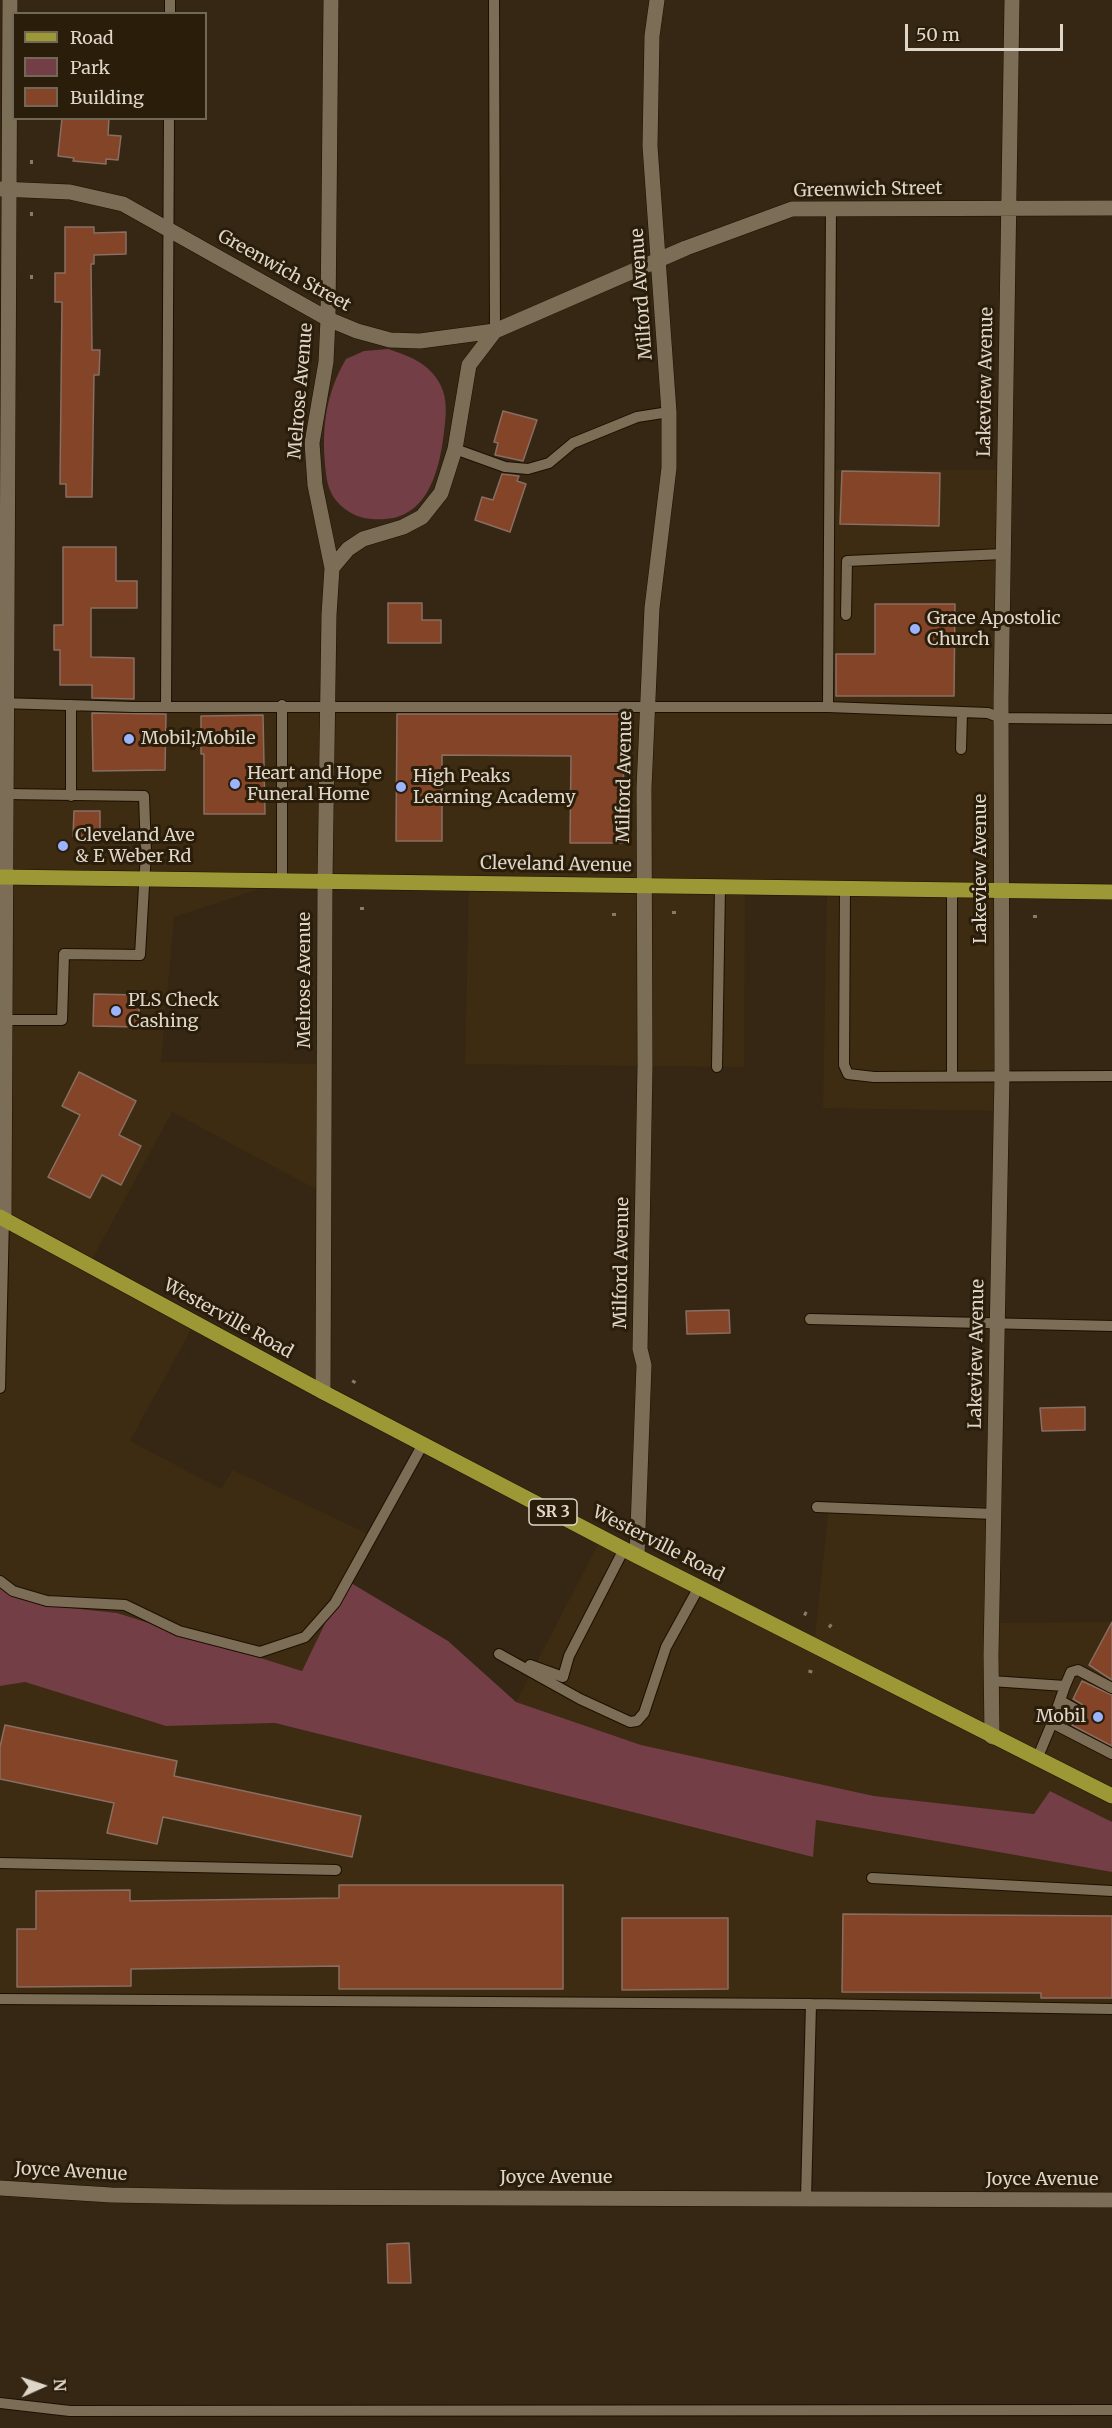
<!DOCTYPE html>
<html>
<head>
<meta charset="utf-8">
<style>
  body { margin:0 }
  #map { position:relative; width:1112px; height:2428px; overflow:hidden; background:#352713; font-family:Merriweather,serif }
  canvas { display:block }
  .legend { position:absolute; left:12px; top:12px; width:195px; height:108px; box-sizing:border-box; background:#2a1e0a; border:2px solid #726857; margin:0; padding:8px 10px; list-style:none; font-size:18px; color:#dfd6ca }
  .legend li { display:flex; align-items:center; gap:12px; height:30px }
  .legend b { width:30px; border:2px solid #726857 }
  .north { position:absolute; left:12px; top:2356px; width:60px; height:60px; -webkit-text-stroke:4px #2a1e0a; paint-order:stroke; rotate:87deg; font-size:16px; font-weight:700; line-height:24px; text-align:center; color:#dfd6ca }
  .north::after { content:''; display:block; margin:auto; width:21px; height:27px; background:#dfd6ca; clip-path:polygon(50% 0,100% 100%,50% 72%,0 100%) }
  .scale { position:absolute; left:905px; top:24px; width:158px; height:27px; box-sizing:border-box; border:3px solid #dfd6ca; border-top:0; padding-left:8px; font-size:18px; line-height:21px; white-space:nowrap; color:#dfd6ca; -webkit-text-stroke:4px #2a1e0a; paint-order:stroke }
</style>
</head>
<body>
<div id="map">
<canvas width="1112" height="2428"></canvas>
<ul class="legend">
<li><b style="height:8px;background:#9c9835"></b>Road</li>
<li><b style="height:16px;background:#743e47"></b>Park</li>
<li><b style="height:16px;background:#834428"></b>Building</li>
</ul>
<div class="north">N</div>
<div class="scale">50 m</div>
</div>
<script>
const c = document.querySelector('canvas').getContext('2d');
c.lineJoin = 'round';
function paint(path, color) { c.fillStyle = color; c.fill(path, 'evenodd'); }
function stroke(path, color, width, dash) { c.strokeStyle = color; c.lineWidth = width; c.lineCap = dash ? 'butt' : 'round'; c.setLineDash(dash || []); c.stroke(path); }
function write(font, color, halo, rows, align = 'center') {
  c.font = font + ' Merriweather,serif'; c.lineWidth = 6; c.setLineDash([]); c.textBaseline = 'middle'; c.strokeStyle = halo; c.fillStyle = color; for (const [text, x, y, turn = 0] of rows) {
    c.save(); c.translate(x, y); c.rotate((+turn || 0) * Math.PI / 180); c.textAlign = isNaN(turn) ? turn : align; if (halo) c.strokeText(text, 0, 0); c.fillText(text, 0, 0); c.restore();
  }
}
const built = new Path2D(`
  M828 470H1004L1002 1111 823 1108 827 894 745 892 744 1067 465 1064 469 887 281 882 174 917 161 1062 330 1064 325 1194 172 1112 89 1265 194 1324 130 1441 221 1489 233 1470 368 1534 302 1671 117 1613 62 1607 0 1587V700L823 707Z
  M996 1506V1623L1112 1622V1822L1051 1791 1034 1814 874 1796 641 1745 516 1702 602 1537 814 1645 829 1507Z
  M25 1682 166 1726 275 1723 813 1857 815 1820 1112 1872V2008L0 2002V1686Z`);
const green = new Path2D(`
  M388 349C409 356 429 363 440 384 448 399 446 416 444 432 440 467 429 516 386 519 375 520 361 519 351 513 335 503 328 492 326 473 321 431 325 395 346 359L364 351Z
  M346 1580 448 1641 516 1702 641 1745 874 1796 1034 1814 1050 1791 1112 1822V1872L816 1820 813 1857 275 1723 166 1726 25 1682 0 1686V1587L62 1607 117 1613 302 1671Z`);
const building = new Path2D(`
  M62 118H109L108 135 121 136 118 160 106 159V164L73 161 74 158 58 156Z
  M65 227H94V233L126 232V254L94 255V264H91L92 350H100L99 375H94L92 497H66V484H60L62 302H55V273H65Z
  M503 411 537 420 523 461 495 455 498 443 494 442Z
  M842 471 940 473 939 526 840 524Z
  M502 474 519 476 517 481 526 484 510 532 475 520 482 497 493 500Z
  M63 547H116V581H137V608H91V657L134 658V699L92 698V685H60V650H54V625H63Z
  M388 603H422V620H441V643H388Z
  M875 604H955L954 696H836V654H875Z
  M92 713 166 714 165 770 93 771Z
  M397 714H624L623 843H570L571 756 442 755V841H396Z
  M263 715 265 814H204V754H201V716Z
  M74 811H100V836H73Z
  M94 994 139 995V1027L93 1026Z
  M79 1072 136 1101 119 1135 141 1146 121 1185 102 1175 90 1198 48 1177 80 1115 62 1106Z
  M729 1310 730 1333 687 1334 686 1311Z
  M1085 1407V1430L1042 1431 1040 1408Z
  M1112 1622V1680L1089 1665Z
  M1082 1681 1112 1695V1746L1072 1725 1076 1718H1082L1086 1711 1083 1705 1073 1699Z
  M5 1725 177 1761 174 1776 361 1816 352 1857 163 1817 157 1844 107 1833 114 1803 0 1779V1747Z
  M339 1885H563V1989H339V1966L131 1969V1986L17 1987V1929H36V1891L130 1890V1901L339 1898Z
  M843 1914 1112 1916V1998H1041V1993L842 1992Z
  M622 1918H728V1989L622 1990Z
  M409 2243 411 2283H388L387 2244Z`);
const path = new Path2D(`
  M30 162H34
  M30 214H35
  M30 277H33
  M362 907V913
  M674 911V916
  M614 916V910
  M1035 918V912
  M353 1383 357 1377
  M804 1613 808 1615
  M829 1625 833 1628
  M810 1673 811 1669`);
const lane = new Path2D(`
  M494 0 495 331
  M170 14V0
  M455 449 505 467 528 469 549 463 573 443 637 417 669 412
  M846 615 847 561 1003 554
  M0 703 133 707H828L988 713 1001 718 1112 719
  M166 706 169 118
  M828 707 831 208
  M961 749 962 712
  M71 796V705
  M282 880V705
  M845 888 844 1065 848 1074 874 1077 1112 1076
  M5 1020H62L64 954 140 955 146 852 144 796 6 794
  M717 1067 720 887
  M952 1076V890
  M810 1319 1112 1326
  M0 1388 4 1219
  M817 1507 994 1514
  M0 1581 13 1591 47 1601 125 1605 179 1631 260 1652 305 1637 335 1603 423 1444
  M499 1654 580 1699 630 1722 637 1721 644 1713 666 1647 699 1587
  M530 1665 563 1677 569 1656 624 1549
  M991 1681 1065 1686 1071 1672 1078 1670 1112 1688
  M1065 1686 1052 1723 1112 1754
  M1061 1701 1079 1711
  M1037 1759 1052 1723
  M0 1863 336 1870
  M872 1878 1112 1891
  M0 1999 811 2004 1112 2009
  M806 2198 811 2004
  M0 2403 70 2411 1112 2410`);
const street = new Path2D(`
  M0 189 70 192 123 204 328 319 357 331 390 340 420 341 495 331 686 248 792 209 1112 208
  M332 568 348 549 363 539 403 527 422 517 441 493 455 449 469 365 495 331
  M323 1392 325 881 329 615 332 568 315 485 312 443 326 362 328 319 331 0
  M637 1556 644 1365 640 1349 645 1066 644 788 652 608 669 468V412L650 146 652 36 657 0
  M992 1737 991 1655 1002 1075 1001 700 1012 0`);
const secondary = new Path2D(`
  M4 1219 10 0
  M0 2188 111 2195 224 2197 1112 2200`);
const primary = new Path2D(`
  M0 877 1112 892
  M0 1217 323 1392 637 1556 1112 1796`);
const markers = [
  [915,629,6,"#9cb4fd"],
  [129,739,6,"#9cb4fd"],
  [235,784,6,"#9cb4fd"],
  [401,787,6,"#9cb4fd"],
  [63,846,6,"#9cb4fd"],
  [116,1011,6,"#9cb4fd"],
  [1098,1717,6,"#9cb4fd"]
];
const shields = [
  [553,1512,48]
];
const shieldNames = [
  ["SR 3",553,1512]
];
const streetNames = [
  ["Greenwich Street",868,190,-1],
  ["Greenwich Street",284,271,29],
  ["Milford Avenue",642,294,-94],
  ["Lakeview Avenue",986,382,-89],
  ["Melrose Avenue",301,391,-85],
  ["Milford Avenue",625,777,-89],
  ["Cleveland Avenue",556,865,1],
  ["Lakeview Avenue",981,869,-90],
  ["Melrose Avenue",305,980,-90],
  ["Milford Avenue",622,1263,-89],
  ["Westerville Road",228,1319,29],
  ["Lakeview Avenue",977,1354,-89],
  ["Westerville Road",658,1544,27],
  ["Joyce Avenue",71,2172,3],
  ["Joyce Avenue",556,2178],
  ["Joyce Avenue",1042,2180]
];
const poiNames = [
  ["Grace Apostolic",927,619],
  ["Church",927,640],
  ["Mobil;Mobile",141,739],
  ["Heart and Hope",247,774],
  ["Funeral Home",247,795],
  ["High Peaks",413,777],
  ["Learning Academy",413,798],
  ["Cleveland Ave",75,836],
  ["& E Weber Rd",75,857],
  ["PLS Check",128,1001],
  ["Cashing",128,1022],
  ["Mobil",1086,1717,"right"]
];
paint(built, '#3d2c11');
paint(green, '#743e47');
paint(building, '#834428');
stroke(building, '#896e63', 1.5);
stroke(lane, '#1c1000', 12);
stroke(street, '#1c1000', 16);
stroke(secondary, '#1c1000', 16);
stroke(primary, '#1c1000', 16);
stroke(path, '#867b6b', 4, [3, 4.5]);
stroke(lane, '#7c6d57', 10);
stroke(street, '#7c6d57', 15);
stroke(secondary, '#7c6d57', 15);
stroke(primary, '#9c9835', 15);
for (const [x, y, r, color] of markers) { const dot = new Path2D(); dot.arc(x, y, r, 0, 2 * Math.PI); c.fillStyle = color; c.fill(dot); stroke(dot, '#2a1e0a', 2); }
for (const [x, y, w] of shields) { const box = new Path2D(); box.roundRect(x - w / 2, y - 13, w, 26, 4.5); c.fillStyle = '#2a1e0a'; c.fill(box); stroke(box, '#dfd6ca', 1.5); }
write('bold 16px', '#dfd6ca', null, shieldNames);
write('18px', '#dfd6ca', '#2a1e0a', streetNames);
write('18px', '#dfd6ca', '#2a1e0a', poiNames, 'left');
</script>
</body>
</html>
